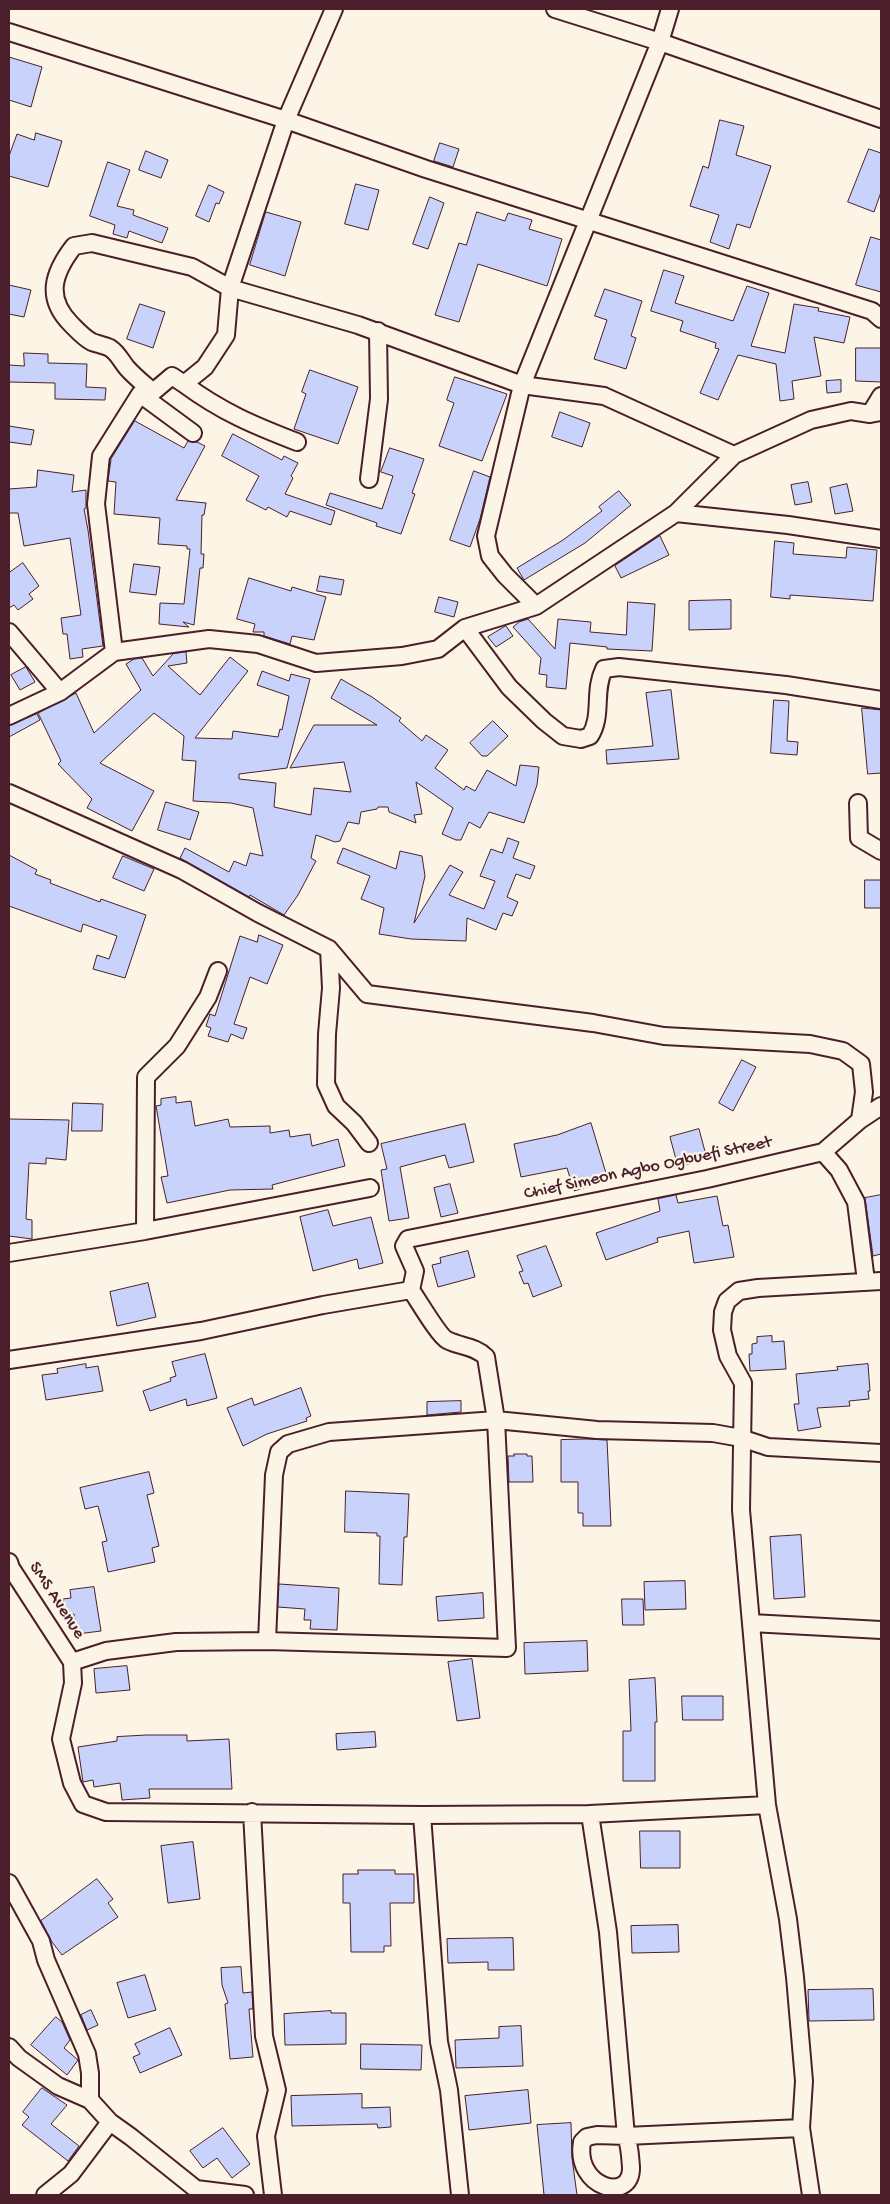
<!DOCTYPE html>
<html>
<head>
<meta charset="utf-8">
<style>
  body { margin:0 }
  #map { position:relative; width:890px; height:2204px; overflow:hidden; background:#fcf5e5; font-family:"Gochi Hand",sans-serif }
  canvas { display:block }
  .frame { position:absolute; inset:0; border:10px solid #4a1f2b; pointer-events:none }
</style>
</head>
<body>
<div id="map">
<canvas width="890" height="2204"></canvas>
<div class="frame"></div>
</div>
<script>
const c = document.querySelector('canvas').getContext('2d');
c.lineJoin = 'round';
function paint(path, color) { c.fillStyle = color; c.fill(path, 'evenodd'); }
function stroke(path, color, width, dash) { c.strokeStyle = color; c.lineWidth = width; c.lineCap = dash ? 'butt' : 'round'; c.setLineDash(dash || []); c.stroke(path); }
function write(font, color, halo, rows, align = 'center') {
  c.font = font + ' "Gochi Hand",sans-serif'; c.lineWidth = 4.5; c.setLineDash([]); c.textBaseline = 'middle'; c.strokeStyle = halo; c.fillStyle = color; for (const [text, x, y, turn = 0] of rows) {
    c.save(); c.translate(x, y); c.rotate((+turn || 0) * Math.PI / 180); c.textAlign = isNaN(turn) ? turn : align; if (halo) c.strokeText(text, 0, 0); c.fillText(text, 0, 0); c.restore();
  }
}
const building = new Path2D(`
  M9 57 42 67 31 107 9 100Z
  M720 120 744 126 736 155 771 166 750 228 737 224 729 249 710 242 719 215 690 206 703 166 708 168Z
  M36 133 62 141 48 187 9 176V156L17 134 34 140Z
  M440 143 459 149 453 167 434 161Z
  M869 149 881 153V192L874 212 848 202Z
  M146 151 168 160 161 178 139 170Z
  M108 162 130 170 117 206 134 210 133 215 168 228 162 243 129 231 127 238 113 234 115 225 90 216Z
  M356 184 379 190 368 230 345 224Z
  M209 185 224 192 219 204 216 203 209 222 196 216Z
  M430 197 444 203 428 249 413 244Z
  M266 212 301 222 285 276 250 265Z
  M477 212 505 221 508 213 532 220 529 229 562 239 547 286 478 264 459 322 435 315 459 243 466 245Z
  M871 237 881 240V292L856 285Z
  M664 270 684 276 675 303 733 321 747 286 769 293 751 346 785 353 794 304 819 308 818 311 850 317 844 343 814 337 821 376 792 381 794 399 780 401 776 364 738 355 718 400 700 393 719 349 715 348 716 343 680 331 683 321 651 311Z
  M9 285 31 290 24 317 9 314Z
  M605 289 642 301 631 336 636 338 626 369 594 359 607 320 595 316Z
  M140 304 165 312 153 348 127 339Z
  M856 348H881V382L856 381Z
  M24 353 48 354V363L87 364 86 387 106 388 105 400 55 399V383L9 382V365L24 366Z
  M310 370 358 387 338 444 294 429 306 394 302 392Z
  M455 377 507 394 482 461 439 446 454 403 447 400Z
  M841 380V392L827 393 826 381Z
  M560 412 590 423 582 447 552 437Z
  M135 421 184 448 188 441 197 442 205 446 176 500 206 503 204 515H202L201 554H204L203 568H200L194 625 183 622 189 627 159 624 160 603 184 604 190 549H187V546L158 544 160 518 114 514 116 482 108 481 111 459Z
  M9 426 34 430 31 445 9 442Z
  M233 434 282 460 284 456 298 463 291 476 293 478 285 494 335 511 331 525 290 511 287 517 268 507 266 510 246 500 259 476 222 456Z
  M390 448 424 459 412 493 415 494 401 534 376 526 377 523 326 505 330 493 382 509 393 476 381 472Z
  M38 470 74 475 72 492 86 490V508L84 509 88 530 103 646 82 649 83 657 70 659 67 634H63L61 618 81 615 70 538 24 546 18 513H9V489L36 487Z
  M474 471 490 477 480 519 470 547 450 540Z
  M808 482 812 502 795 505 791 485Z
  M847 484 853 511 835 514 830 488Z
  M619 491 631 505 585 543 524 580 517 568 563 540 602 511 599 507Z
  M660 536 669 555 621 578 615 566Z
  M775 541 794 543 793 554 846 558 847 547 877 550 873 601 790 595V599L771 597Z
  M23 563 39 586 29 594 33 599 18 610 14 605 9 608V573Z
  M134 564 160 567 156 595 130 592Z
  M320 576 344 580 341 595 317 591Z
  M249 578 291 591 292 587 326 597 314 640 292 636 290 644 264 636V632H253L255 624 237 619Z
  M439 597 458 602 454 617 435 612Z
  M731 600V629L689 630V601Z
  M628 602 655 604 652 651 607 649V647L570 643 566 689 546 687 547 675 539 674 541 658 513 627 519 622 528 619 555 649 558 619 591 622 590 632 626 635Z
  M506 626 513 636 496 647 488 637Z
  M186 652 187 663 168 666 200 695 230 657 248 671 195 738 232 739 233 731 278 737 280 729 282 730 289 696 257 685 262 671 289 681 291 674 310 679 287 768 239 774V779L276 783 274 807 311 815 314 788 351 792 344 762 290 768 314 725H377L331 698 341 679 372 697 401 718 399 721 422 741 426 735 448 750 435 768 464 790 466 786 475 791 487 770 516 786 520 765 539 767 537 785 524 823 489 812 480 828 469 822 461 840H456L442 834 453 808 416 782 422 814 414 815 416 823 389 812 388 807H378L377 809 361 812 359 824 348 822 340 841 335 842 316 835 311 858 316 861 298 895 284 915 250 895 249 897 180 858 185 848 229 872 234 861 246 866 250 853 263 856 253 808 231 803 193 801 196 761 182 760 184 736 154 713 100 763 154 791 132 831 87 808 92 799 58 764 61 761 38 713 76 693 94 733 141 690 126 664 134 659 142 658 153 676 173 654Z
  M26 667 35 682 20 690 11 675Z
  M671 690 679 759 607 764 606 750 653 746 646 693Z
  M774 700 789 701 787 741 798 742 797 755 771 753Z
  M862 708 881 710V773L868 774Z
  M37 714 40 720 9 737V726Z
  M493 721 508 736 487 756H482L470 743Z
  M166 802 199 812 190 840 158 830Z
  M508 838 519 842 513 858 535 866 530 879 516 874 507 897 518 902 512 916 503 913 496 930 467 918 466 941 411 939 379 934 384 908 361 899 370 876 337 863 343 848 396 869 400 851 422 856 425 876 414 923 450 865 463 872 449 895 484 909 495 881 480 876 491 849 502 853Z
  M9 855 37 870 35 874 51 880 50 883 100 902 101 899 146 915 125 978 93 969 97 955 109 959 117 936 83 924 81 932 9 906Z
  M123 856 154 869 144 891 113 878Z
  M865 880H881V908H865Z
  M259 935 283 945 267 984 250 977 234 1024 247 1028 243 1039 231 1034 228 1042 208 1036 211 1028 206 1026 210 1014 215 1016 240 936 257 942Z
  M742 1060 756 1067 733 1111 719 1103Z
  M176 1097V1103L191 1101 195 1126 228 1119 230 1127 270 1126V1133L289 1130 290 1137 310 1134 312 1146 338 1139 345 1166 272 1185 273 1189 230 1190 167 1203 161 1177 168 1176 156 1106 161 1105V1099Z
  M73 1103 103 1104 102 1131H72Z
  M9 1119 69 1120 66 1160 46 1158V1164L29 1163 26 1219 32 1220V1239L9 1236Z
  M591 1123 608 1180 574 1191 567 1168 521 1177 514 1144 557 1135Z
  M465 1124 474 1162 449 1168 445 1155 400 1167 409 1218 389 1221 381 1170 387 1169 381 1144Z
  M699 1129 707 1159 678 1167 670 1137Z
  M450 1184 458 1213 441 1217 434 1188Z
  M676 1195 678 1203 717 1196 723 1226 728 1225 734 1257 694 1263 689 1231 657 1238 658 1242 606 1260 596 1233 660 1211 658 1199Z
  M881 1195V1254L873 1256 865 1198Z
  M328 1210 333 1226 371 1217 383 1263 359 1269 357 1259 313 1271 300 1217Z
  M546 1246 562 1286 533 1297 528 1283 524 1284 519 1272 523 1271 517 1256Z
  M468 1251 475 1277 438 1287 432 1265 441 1263 440 1258Z
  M148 1283 156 1317 117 1326 110 1292Z
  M772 1336V1342L784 1341 786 1369 750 1371 749 1354H752V1344L757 1343V1337Z
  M205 1354 217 1398 187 1406 186 1399 150 1411 143 1391 171 1381 170 1378 176 1376 172 1362Z
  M86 1364V1368L98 1366 103 1391 46 1400 42 1375 58 1373 57 1369Z
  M868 1364 870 1391H868L869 1399 849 1401 850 1406 817 1408 821 1427 798 1431 794 1404H799L796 1374 838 1370 837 1367Z
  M301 1388 311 1416 306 1418 307 1421 267 1434 243 1446 227 1408 252 1398 254 1405Z
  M461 1401V1412L427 1415V1402Z
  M587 1439 607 1440 611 1526H583V1513H578V1482H561V1440Z
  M514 1454H527V1456H532L533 1482H509L508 1456H514Z
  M149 1472 154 1493 147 1495 159 1546 152 1548 155 1562 108 1572 102 1542 107 1541 98 1506 85 1509 80 1488Z
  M346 1491 409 1494 407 1537H404L402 1585 379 1584 380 1536H377V1533L345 1532Z
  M801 1535 805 1597 774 1599 770 1537Z
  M685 1581 686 1609 645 1610 644 1582Z
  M279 1584 339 1588 337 1630 310 1629 311 1620H304L305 1609 278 1607Z
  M94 1587 101 1631 77 1634 74 1614 65 1615 63 1599 71 1598 70 1590Z
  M483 1593 484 1618 438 1621 436 1597Z
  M622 1599H643L644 1625H623Z
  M587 1641 588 1671 525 1674 524 1643Z
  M472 1659 480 1718 457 1721 448 1662Z
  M127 1666 130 1690 96 1693 94 1669Z
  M655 1678 657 1722H655V1781H623V1731H631L629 1680Z
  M682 1696H723V1720H683Z
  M375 1732 376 1747 337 1750 336 1734Z
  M147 1735H187V1741L229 1739 232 1789H149L150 1798 122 1800 120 1783 94 1787 93 1780 83 1782 78 1747 117 1741V1737Z
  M640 1831H680V1868H641Z
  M193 1842 200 1899 168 1903 161 1846Z
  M358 1870H395V1874H414V1903H390L391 1946H384V1952H351L350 1903H343V1874H358Z
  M97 1879 113 1899 108 1903 118 1917 62 1955 52 1942 41 1921Z
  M678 1925 679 1952 632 1953 631 1926Z
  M513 1938 514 1970H488V1962L448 1963 447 1939Z
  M241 1967 243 1993 252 1992 253 2009H249L253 2057 230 2059 225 2004 228 2003 222 1985 221 1968Z
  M145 1975 156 2010 128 2018 117 1983Z
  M873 1989 874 2020 809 2021 808 1990Z
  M91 2010 98 2025 87 2030 81 2015Z
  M331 2011V2013H346V2044L285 2045 284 2014Z
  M56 2017 62 2022 70 2040 64 2048 78 2060 67 2075 31 2045Z
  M521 2026 523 2066 456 2068 455 2040 499 2038V2027Z
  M170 2028 182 2055 140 2073 133 2057 140 2054 135 2044Z
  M361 2044 422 2045 421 2070 361 2069Z
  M42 2088 67 2105 51 2124 79 2146 68 2161 22 2125 29 2117 23 2112Z
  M528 2090 531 2123 469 2130 465 2096Z
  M362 2094V2108L390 2107 391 2127 378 2128 377 2124 292 2126 291 2096Z
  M571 2123 572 2158 577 2195H544L537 2125Z
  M223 2128 250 2164 232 2178 217 2158 203 2168 190 2151Z`);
const minor = new Path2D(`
  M555 9 660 42 881 119
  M9 32 286 120 426 169 872 311 881 319
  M184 384C222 412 253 425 297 442
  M153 392C144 384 135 377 127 368 121 361 118 353 110 348 104 345 97 344 92 342 84 338 77 330 71 324 45 298 53 273 74 246L92 243 192 267 230 288 358 325 522 385 604 396 734 455
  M140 394 193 433
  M870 414 881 396
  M369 479 379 399 378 331
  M676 513 788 525 881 539
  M536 606 505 575 490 556 486 536 522 385 660 42 670 9
  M465 628 509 687 544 721 563 736 581 739 590 736C603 716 593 691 604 669L619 667 786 685 881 700
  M9 632 60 692
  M114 652 96 504 101 456 140 394 153 392 172 376 184 384 205 367 226 335 230 288 286 120 334 9
  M9 716 60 692 114 652 209 639 258 644 316 663 402 656 438 649 465 628 536 606 676 513 734 455 811 420 851 411 870 414 881 412
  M9 793 182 870 258 913 329 949 367 994 593 1023 664 1036 810 1044 843 1051 861 1064 864 1092 860 1120
  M858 803 859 838 881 851
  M329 949 331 988 327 1034 326 1084 336 1106 354 1123 369 1143
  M823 1152 839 1170 856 1202 866 1281
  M145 1231 146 1077 177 1046 208 997 218 971
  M9 1253 145 1231 370 1188
  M9 1360 201 1331 323 1305 411 1290
  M9 1562 11 1568 72 1662 73 1683 61 1739 72 1783 83 1804 106 1812 422 1815 590 1814 767 1805
  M751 1623 881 1630
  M267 1641 274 1475 279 1452 288 1444 329 1432 496 1420 597 1430 713 1433 741 1438 768 1447 881 1453
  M72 1662 106 1651 176 1642 267 1641 507 1648 496 1420 486 1357C475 1346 461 1347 447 1340 439 1336 418 1300 411 1290L415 1271 404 1246 408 1239 707 1179 823 1152 860 1120 881 1106
  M252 1812 264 2036 277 2090 266 2136 273 2195
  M590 1814 608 1932 626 2136 801 2128
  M422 1815 439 2042 449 2090 460 2195
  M9 1883 41 1941 46 1960 87 2054 90 2073V2100
  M9 2047 19 2058 58 2086 90 2100 110 2122 131 2137 196 2189 245 2195
  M597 2135 626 2136C630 2146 630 2156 631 2167 632 2204 574 2188 582 2142L587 2137Z
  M45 2195 71 2174 110 2122
  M811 2195 801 2128 804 2081 795 1977 788 1919 767 1805 741 1510 743 1383 728 1356 722 1330 723 1312 727 1301 739 1291 758 1288 881 1281`);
const streetNames = [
  ["Chief Simeon Agbo Ogbuefi Street",648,1169,-12],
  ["SMS Avenue",56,1601,57]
];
paint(building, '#c9d2fa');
stroke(building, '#4a1f2b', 1);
stroke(minor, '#4a1f2b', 20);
stroke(minor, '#fcf5e5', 16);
write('18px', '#4a1f2b', '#fcf5e5', streetNames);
</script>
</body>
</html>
